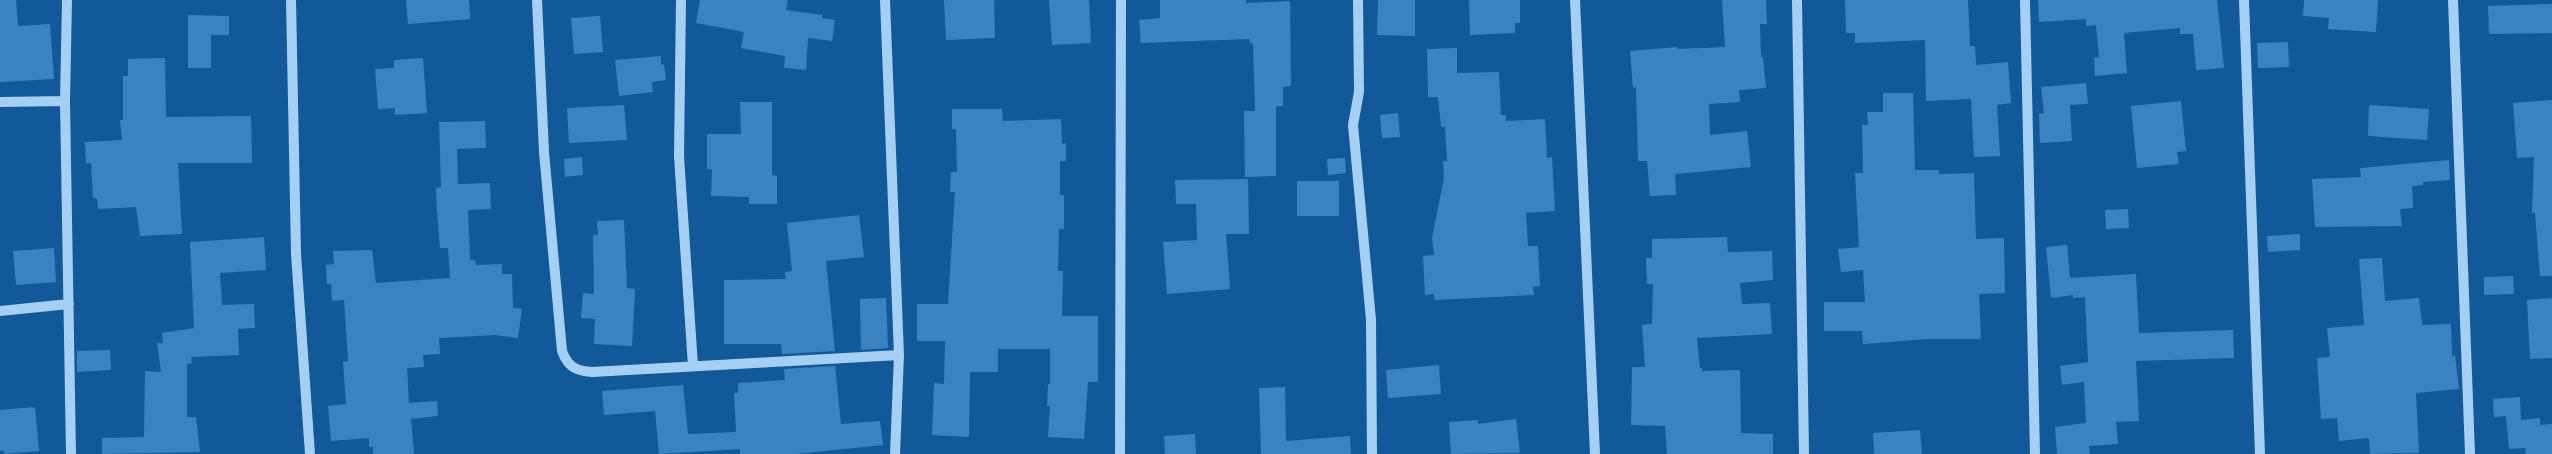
<!DOCTYPE html>
<html>
<head>
<meta charset="utf-8">
<style>
  body { margin:0 }
  canvas { display:block; background:#125999 }
</style>
</head>
<body>
<canvas width="2552" height="454"></canvas>
<script>
const c = document.querySelector('canvas').getContext('2d');
c.lineJoin = 'round';
function paint(path, color) { c.fillStyle = color; c.fill(path, 'evenodd'); }
function stroke(path, color, width, dash) { c.strokeStyle = color; c.lineWidth = width; c.lineCap = dash ? 'butt' : 'round'; c.setLineDash(dash || []); c.stroke(path); }
const building = new Path2D(`
  M0 0H16L18 26 50 24 54 79 0 82Z
  M406 0H469L470 19 408 24Z
  M700 0H788L786 10 822 15V18L835 20 832 41 808 38 806 70 784 68 785 56 741 48 744 32 696 23Z
  M944 0H994L995 38 946 40Z
  M1049 0H1089L1091 43 1052 45Z
  M1160 0H1246V3L1290 1 1291 86 1283 87V106H1276V176L1245 177 1244 111H1255L1253 43H1250V39L1141 43 1139 20 1160 18Z
  M1378 0H1415V36L1377 35Z
  M1469 0H1520V23H1515V33L1470 35Z
  M1722 0H1766L1767 24H1760L1761 57H1763L1766 88 1739 90 1740 102 1709 104 1710 135 1747 131 1751 167 1675 174 1676 195 1650 196 1647 161H1638L1636 87 1633 88 1630 51 1677 47V49L1725 47Z
  M1845 0H1968L1970 46H1975L1976 65 2008 62 2011 103 1997 105 2000 156 1974 157 1971 99 1926 101 1925 40 1855 43V33H1846Z
  M2038 0H2217L2224 68 2196 70 2193 34H2180V28L2124 33 2127 73 2095 76 2094 58 2099 57 2096 25 2086 26V19L2039 22Z
  M2304 0H2378L2376 32 2328 29 2329 18 2303 16Z
  M2552 4V33L2489 34 2488 6Z
  M188 15 229 16V35H211V68H188Z
  M600 16 603 52 574 54 571 18Z
  M2288 42 2289 67 2258 68 2257 43Z
  M1457 48V73L1499 72 1501 115H1506V121L1545 119 1547 158 1552 157 1555 211 1526 213 1528 246H1538L1540 286 1533 287 1534 295 1435 300 1434 294 1425 295 1423 256 1434 255 1432 238 1444 178 1443 161H1447L1445 127H1441L1438 97H1428L1427 49Z
  M661 56V65L664 64 666 80 652 82 653 92 619 96 615 60Z
  M165 58 166 117 251 116 252 163H178L182 234 140 236 136 207 98 209 97 198H93L91 163H86L85 142 122 140 120 120H123V76H128V59Z
  M423 58 427 113 395 115V108L378 109 375 69 394 68V60Z
  M2086 83 2088 104 2070 105 2072 141 2040 143 2039 114 2044 113 2041 87Z
  M1883 93H1913L1915 170H1939V174L1974 173 1976 239 2004 238 2005 293 1979 294 1981 339H1928L1863 344 1862 331H1824V302H1865L1863 270 1841 272 1838 249 1859 247 1855 173H1863L1862 125H1868L1867 112H1883Z
  M2552 100V276H2540L2535 213H2532L2534 157 2517 158 2513 103Z
  M2181 101 2186 151 2177 152 2179 164 2137 168 2131 106Z
  M740 102H772V175L777 176V204H749V197L711 196 712 169H707V134H741Z
  M624 105 627 140 569 143 567 108Z
  M2369 105 2429 109 2427 140 2368 136Z
  M952 109H1002L1003 121 1061 119 1062 144 1066 143V161H1060V195H1064V229H1059L1058 271H1063L1062 316H1098V382H1088L1084 439 1048 437 1050 406H1047L1048 384H1050V349H998V372H970L969 437 932 435 934 383 944 384 945 341H917V304H948L955 192H950L951 172H957L956 129H952Z
  M1398 113 1400 137 1382 138 1380 115Z
  M485 121 486 148 457 149 458 184 490 183 491 209 468 210 470 260H475L476 265 502 264V274H512L513 308 522 309 518 338 495 335 439 338 440 354 423 355 424 367 407 368 409 403 437 401 438 416 411 419 414 454H373V447H369V438L331 441 328 406 346 404 343 362 348 361 344 300 332 301 331 284H327L326 265 334 264 333 251 372 250 376 283 450 278 448 248H440L437 211 436 188 441 187 439 122Z
  M582 157 583 175 565 177 564 159Z
  M1345 158 1346 173 1328 175 1327 159Z
  M2449 160 2450 180 2423 182V185L2412 186 2413 208 2400 209 2402 226 2315 227 2312 179 2361 177 2360 168Z
  M1248 179 1249 234H1226L1230 289 1167 294 1163 242 1197 240 1196 204H1176L1175 180Z
  M1297 181H1339V216H1297Z
  M2128 209 2129 228 2106 229 2105 210Z
  M859 215 864 257 826 261 835 351 782 354 781 344H724V280L786 279 785 272 792 271 787 223Z
  M624 220 627 288 635 289 632 346 594 344 595 319 581 318 583 293 594 294 593 235H598L597 221Z
  M2300 234V250L2268 252 2267 236Z
  M264 237 266 270 220 273 222 305 254 304 255 328 238 329 239 355 191 357 192 363 187 364V417H196L200 452 102 454V438L144 437 145 371 161 372 157 343H163L162 333 194 328 190 242Z
  M1727 237 1728 252 1772 251 1773 280 1740 283 1742 304 1770 303 1772 334 1697 338 1700 368H1702V371L1740 370 1741 433 1773 434V454H1667L1665 426 1631 425 1632 367H1645L1642 325 1652 324 1653 284H1647L1646 258H1652V239Z
  M2067 245 2070 278 2136 274 2139 333 2233 330 2234 358 2136 361 2139 421 2116 422 2118 444 2089 446 2090 454H2057L2055 427 2086 423 2084 382 2062 385 2060 366 2088 362 2085 297 2073 298V295L2051 298 2046 247Z
  M54 248 56 282 16 285 13 251Z
  M2382 258 2385 301 2419 298 2422 325 2451 324 2452 356 2455 355 2459 389 2416 393 2419 453 2370 454 2369 438 2339 441 2337 418 2321 419 2317 358 2330 357 2327 328 2364 325 2359 259Z
  M2513 276 2514 294 2484 295V277Z
  M886 298 888 348 861 350 860 299Z
  M2552 298V358L2530 359 2527 300Z
  M110 350 111 370 77 372V351Z
  M1439 365 1441 394 1388 398 1386 370Z
  M835 366 841 424 880 421 883 445 796 454H740V449L659 454 655 411 604 415 602 391 683 385 688 434 736 432 734 393H738V383L785 380 784 369Z
  M1285 387 1286 441 1350 436 1351 454H1261L1259 388Z
  M2520 397 2521 420 2540 418V425L2552 424V454H2526L2525 448 2509 449 2506 416 2494 417 2493 399Z
  M35 407 39 451 4 454V451H0V410Z
  M1516 419 1520 453 1451 454 1449 422 1478 420V424Z
  M1920 430 1922 454H1874L1873 433Z
  M1195 434 1196 454H1165L1164 436Z`);
const minor = new Path2D(`
  M67 0 65 101 71 454
  M291 0 296 254 310 454
  M537 0 544 152 562 351C568 367 576 371 592 372L899 355
  M681 0 679 156 693 366
  M885 0 899 355 895 454
  M1358 0 1359 92 1353 125 1371 320 1372 454
  M1575 0 1595 454
  M1797 0 1804 454
  M2025 0 2035 454
  M2244 0 2260 454
  M2453 0 2470 454
  M0 102 65 101
  M0 311 69 304
  M1120 454 1121 0`);
paint(building, '#3b82c1');
stroke(minor, '#a5cff3', 10);
</script>
</body>
</html>
